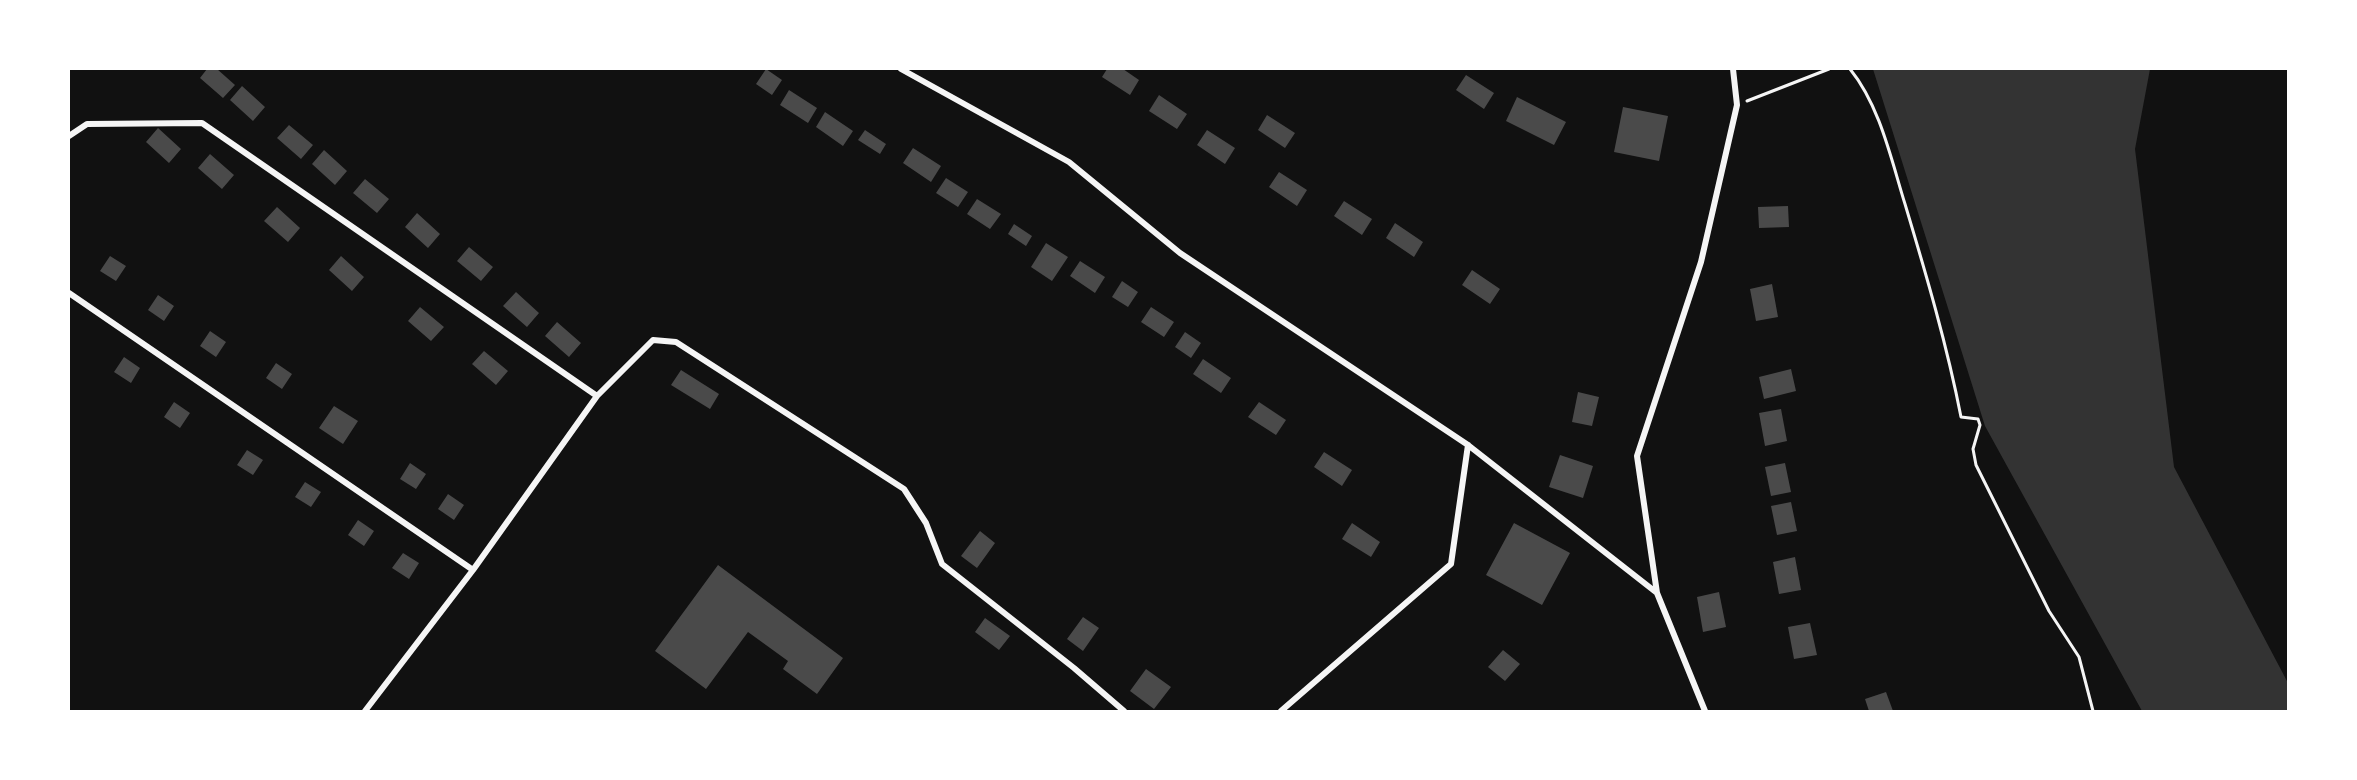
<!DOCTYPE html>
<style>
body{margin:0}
#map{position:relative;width:2357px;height:780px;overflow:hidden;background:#111;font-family:"Source Sans 3",sans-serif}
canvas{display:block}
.frame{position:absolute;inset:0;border:70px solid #fff;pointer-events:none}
</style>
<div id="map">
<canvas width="2357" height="780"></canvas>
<div class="frame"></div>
</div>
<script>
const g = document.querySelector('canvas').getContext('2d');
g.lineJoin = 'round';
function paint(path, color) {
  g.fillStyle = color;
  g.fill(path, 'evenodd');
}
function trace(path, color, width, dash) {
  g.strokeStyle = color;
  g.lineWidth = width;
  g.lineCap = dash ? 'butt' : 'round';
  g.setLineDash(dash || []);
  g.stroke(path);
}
paint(new Path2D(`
 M1873 69H2150L2135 149 2174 467 2288 683V711H2142L1985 426Z`), '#333');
paint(new Path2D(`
 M207 69H217L235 85 223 98 200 78Z
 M766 69 782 80 772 95 756 84Z
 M1107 69H1123L1139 80 1130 95 1102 77Z
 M1466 75 1494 93 1484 109 1456 90Z
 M242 86 265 107 253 121 230 100Z
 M789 90 817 108 808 123 780 105Z
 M1159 95 1187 114 1177 129 1149 111Z
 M1517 97 1566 122 1554 145 1506 121Z
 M1623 107 1668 116 1659 161 1614 152Z
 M825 112 853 131 843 146 816 127Z
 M1267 115 1295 133 1285 148 1258 130Z
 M289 125 313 145 301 159 277 138Z
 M158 128 181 149 169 163 146 142Z
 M865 130 886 144 880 154 858 140Z
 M1207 130 1235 148 1225 164 1197 145Z
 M913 148 941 166 931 182 903 163Z
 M324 150 347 171 335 185 312 164Z
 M210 154 234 175 222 189 198 168Z
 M1279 172 1307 190 1297 206 1269 187Z
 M946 178 968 192 958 207 936 193Z
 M365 179 389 199 377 213 353 193Z
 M977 199 1001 214 990 229 967 214Z
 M1344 201 1372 219 1362 235 1334 216Z
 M1788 206 1789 227 1759 228 1758 207Z
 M277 207 300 228 288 242 264 221Z
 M417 213 440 234 428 248 405 227Z
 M1395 223 1423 242 1414 257 1386 238Z
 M1014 224 1032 236 1026 246 1008 234Z
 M1046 243 1068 257 1052 281 1031 267Z
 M469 247 493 267 481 281 457 261Z
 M110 256 126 266 116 281 100 271Z
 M341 256 364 277 352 291 329 270Z
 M1080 261 1105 277 1095 293 1070 276Z
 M1472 270 1500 289 1490 304 1462 285Z
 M1122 281 1138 292 1128 307 1112 297Z
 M1772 284 1778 317 1756 321 1750 289Z
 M516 292 539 313 527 327 503 306Z
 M158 295 174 306 164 321 148 310Z
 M420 307 444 327 431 341 408 321Z
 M1151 307 1174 322 1164 337 1141 322Z
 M557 322 581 343 569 357 545 336Z
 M210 331 226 342 216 357 200 346Z
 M1185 332 1201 343 1191 358 1175 347Z
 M484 351 508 371 496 385 472 364Z
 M124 357 140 368 131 383 114 372Z
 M1203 359 1231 378 1221 393 1193 374Z
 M276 363 292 374 282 389 266 378Z
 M1791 369 1796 391 1764 399 1759 377Z
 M681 370 719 394 710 409 671 385Z
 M1578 392 1599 397 1592 426 1572 422Z
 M174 402 190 413 180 428 164 417Z
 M1259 402 1286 420 1276 435 1248 417Z
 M334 406 358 421 343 444 319 428Z
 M1781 409 1787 441 1765 446 1759 413Z
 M247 450 263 460 253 475 237 465Z
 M1324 452 1352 470 1342 486 1314 467Z
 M1560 455 1593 466 1583 498 1549 487Z
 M410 463 426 474 416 489 400 479Z
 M1785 463 1791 492 1771 496 1765 467Z
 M305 482 321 492 311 507 295 497Z
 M448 494 464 505 454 520 438 509Z
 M1791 502 1797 531 1777 535 1771 506Z
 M358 520 374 531 364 546 348 535Z
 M1352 523 1380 542 1371 557 1342 539Z
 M1514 523 1570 553 1542 605 1486 575Z
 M980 531 995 543 977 568 961 556Z
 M403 553 419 563 409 579 392 568Z
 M1795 557 1801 590 1779 594 1773 562Z
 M718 565 843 658 817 694 783 669 788 661 748 632 706 689 655 651Z
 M1719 592 1726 627 1703 632 1697 597Z
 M1083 617 1099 628 1083 651 1067 639Z
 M985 618 1010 636 999 650 975 632Z
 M1810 623 1817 655 1794 659 1788 627Z
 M1503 650 1520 664 1505 681 1488 667Z
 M1146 669 1171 687 1154 709 1130 691Z
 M1886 692 1893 711H1869L1865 699Z`), '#4a4a4a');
trace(new Path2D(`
 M1850 69C1880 106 1891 159 1905 204 1926 274 1947 345 1961 417L1978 419 1980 425 1973 449 1976 465 2049 611 2079 657 2093 711
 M1747 101 1829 69`), '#f5f5f5', 3);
trace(new Path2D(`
 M901 69 1069 162 1180 253 1468 445 1657 593
 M69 136 87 124 202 123 597 396
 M69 293 473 570
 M365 711 473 570 597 396 653 340 676 342 904 489 926 523 942 564 1074 668 1124 711
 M1281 711 1451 564 1468 445
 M1705 711 1657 593 1637 456 1701 262 1737 105 1733 69`), '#f5f5f5', 6);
</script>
